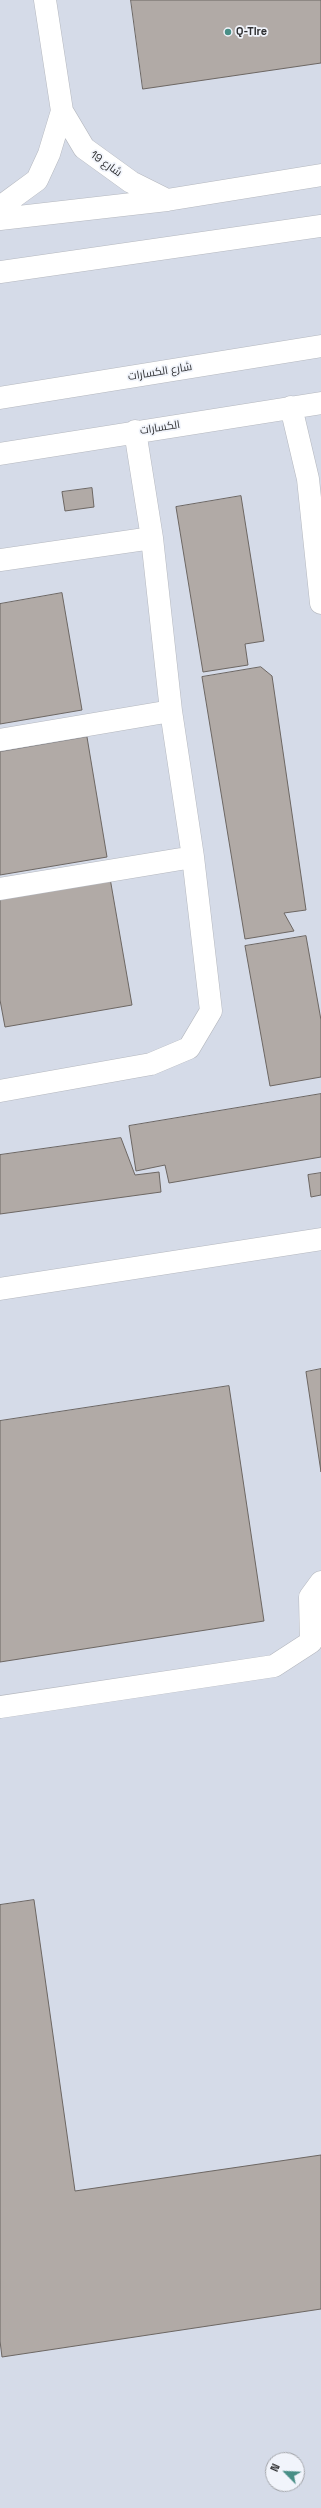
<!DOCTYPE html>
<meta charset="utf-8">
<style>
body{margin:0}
#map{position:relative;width:321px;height:2508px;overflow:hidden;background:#e3e6ed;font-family:"Space Grotesk",sans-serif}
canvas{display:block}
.north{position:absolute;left:265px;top:2452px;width:40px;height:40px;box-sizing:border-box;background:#f1f4fb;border:1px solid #a3a5aa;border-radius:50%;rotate:294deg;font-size:11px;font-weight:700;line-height:16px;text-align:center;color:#2d2e30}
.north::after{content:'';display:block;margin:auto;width:14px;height:18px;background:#488e86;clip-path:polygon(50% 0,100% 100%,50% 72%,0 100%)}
</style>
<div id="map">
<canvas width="321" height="2508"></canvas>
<div class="north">N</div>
</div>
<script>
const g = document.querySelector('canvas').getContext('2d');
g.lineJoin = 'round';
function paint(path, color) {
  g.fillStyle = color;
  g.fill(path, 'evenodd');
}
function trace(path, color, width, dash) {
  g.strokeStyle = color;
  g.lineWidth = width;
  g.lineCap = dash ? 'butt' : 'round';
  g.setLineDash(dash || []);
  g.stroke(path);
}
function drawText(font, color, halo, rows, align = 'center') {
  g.font = font + ' "Space Grotesk",Cairo,sans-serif';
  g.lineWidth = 3.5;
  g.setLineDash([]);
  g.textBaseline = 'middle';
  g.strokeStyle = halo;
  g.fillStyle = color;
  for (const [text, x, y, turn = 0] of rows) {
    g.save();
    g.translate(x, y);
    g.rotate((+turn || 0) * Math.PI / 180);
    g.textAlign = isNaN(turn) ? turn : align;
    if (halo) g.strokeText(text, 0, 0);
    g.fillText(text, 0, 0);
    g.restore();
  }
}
paint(new Path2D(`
 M0 0H321V2508H0ZM273 2460H297V2484H273Z`), '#d5dbe8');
const building = new Path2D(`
 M131 0H321V63L143 89Z
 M92 488 94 507 65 511 62 492Z
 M241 496 264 641 245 644 248 665 203 672 176 507Z
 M62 593 82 710 0 724V604Z
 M261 667 272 676 306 910 284 913 294 931 245 939 202 677Z
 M87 737 107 857 0 875V752Z
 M110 878 132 1005 5 1027 0 1000V897Z
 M306 936 321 1020V1077L270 1086 245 946Z
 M321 1094V1157L169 1183 165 1165 136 1171 129 1126Z
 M121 1138 135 1175 159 1172 161 1192 0 1214V1155Z
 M321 1173V1195L311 1197 308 1175Z
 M321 1369V1472L306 1372Z
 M229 1386 264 1621 0 1662V1421Z
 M34 1900 75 2191 321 2155V2309L2 2357 0 2341V1905Z`);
paint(building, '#b1aaa6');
trace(building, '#6d6763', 1);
const minor = new Path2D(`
 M45 0 62 111 84 148 131 182 167 200
 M0 207 37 180 49 154 62 111
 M0 219 167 200 321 175
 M0 272 321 226
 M0 398 321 346
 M291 407 308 479 321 603
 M0 454 321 403
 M0 560 152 538
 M0 740 171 711
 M0 889 193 857
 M0 1091 151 1064 189 1048 211 1011 193 857 171 711 152 538 135 431
 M0 1289 321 1239
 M0 1707 274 1666 311 1642 310 1597 321 1582`);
trace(minor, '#b5b8bf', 23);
trace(minor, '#fff', 22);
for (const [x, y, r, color] of [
 [228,32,4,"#488e86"]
]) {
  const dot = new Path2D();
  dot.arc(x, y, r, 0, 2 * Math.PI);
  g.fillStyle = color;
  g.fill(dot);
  trace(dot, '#f1f4fb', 1.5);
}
drawText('bold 11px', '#2d2e30', '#f1f4fb', [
 ["Q-Tire",236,32]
], 'left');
drawText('11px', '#2d2e30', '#f1f4fb', [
 ["شارع 19",106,164,35],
 ["شارع الكسارات",160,372,-9],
 ["الكسارات",160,428,-9]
]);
</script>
